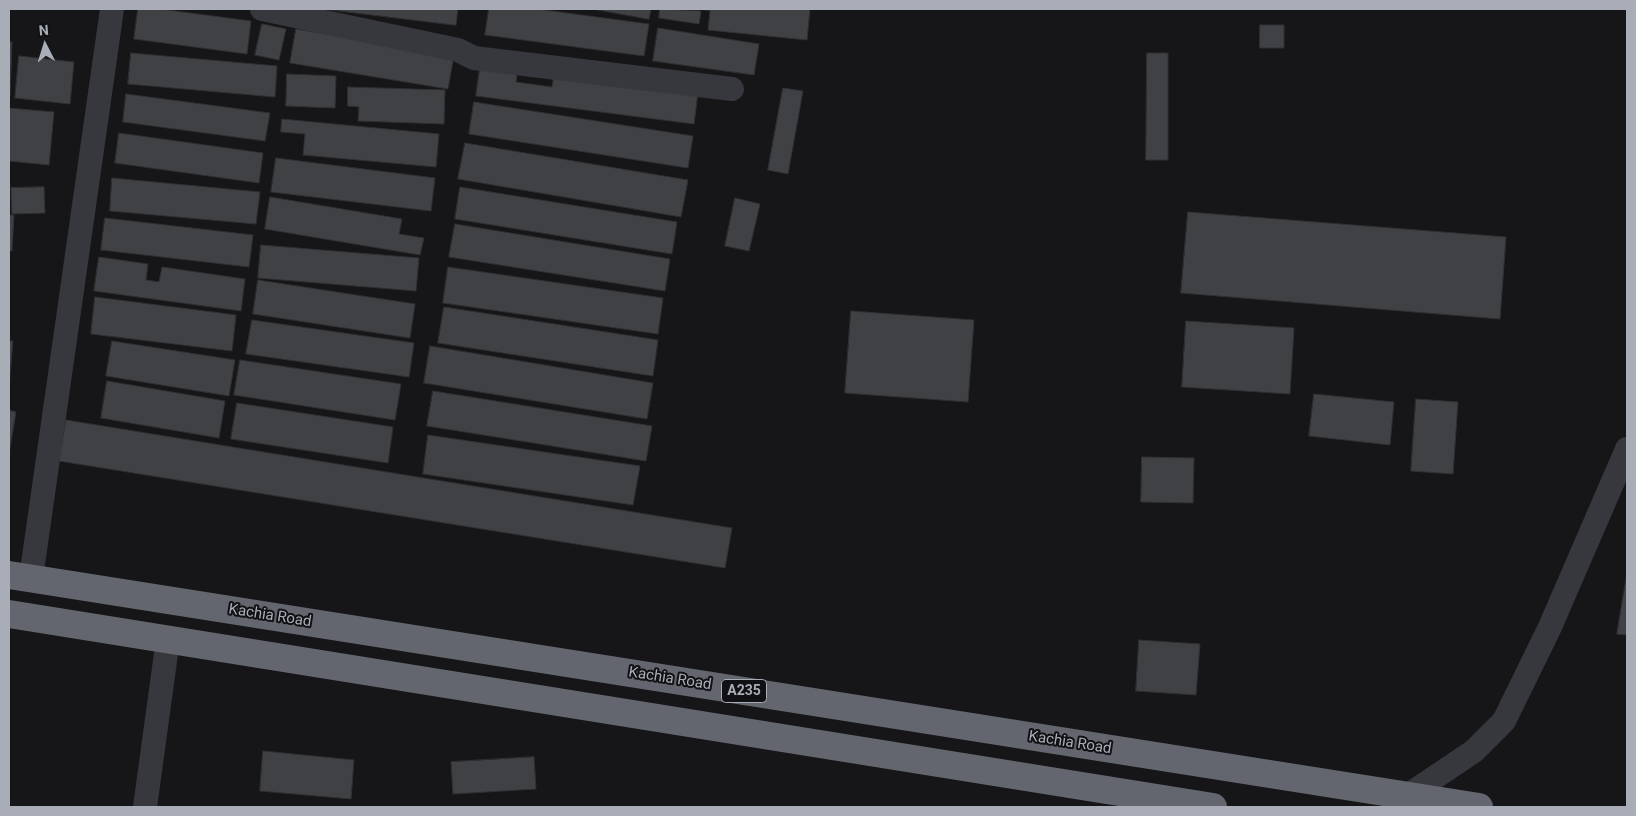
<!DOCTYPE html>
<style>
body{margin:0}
#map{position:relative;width:1636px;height:816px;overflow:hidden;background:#161618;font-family:Roboto,sans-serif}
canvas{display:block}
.frame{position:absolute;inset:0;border:10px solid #a8adb8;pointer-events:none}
.north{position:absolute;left:20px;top:20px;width:50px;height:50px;-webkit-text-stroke:4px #111113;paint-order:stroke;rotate:355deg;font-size:14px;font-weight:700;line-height:20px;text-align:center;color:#a8adb8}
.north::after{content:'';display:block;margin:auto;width:18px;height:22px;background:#a8adb8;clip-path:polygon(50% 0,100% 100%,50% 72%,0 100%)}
</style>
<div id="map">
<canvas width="1636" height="816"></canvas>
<div class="frame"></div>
<div class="north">N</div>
</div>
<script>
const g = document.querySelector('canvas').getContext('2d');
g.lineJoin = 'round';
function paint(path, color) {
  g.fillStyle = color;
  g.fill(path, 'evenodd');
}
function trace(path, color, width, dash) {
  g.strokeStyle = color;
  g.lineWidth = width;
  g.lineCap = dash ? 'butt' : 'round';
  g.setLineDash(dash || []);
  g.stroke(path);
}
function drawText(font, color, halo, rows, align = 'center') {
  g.font = font + ' Roboto,sans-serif';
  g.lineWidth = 4;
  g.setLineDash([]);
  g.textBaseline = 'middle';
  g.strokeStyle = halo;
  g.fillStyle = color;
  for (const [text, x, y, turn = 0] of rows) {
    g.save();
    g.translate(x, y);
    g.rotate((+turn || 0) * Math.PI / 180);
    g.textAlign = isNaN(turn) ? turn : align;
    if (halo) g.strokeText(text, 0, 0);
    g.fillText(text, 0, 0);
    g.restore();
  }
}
const building = new Path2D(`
 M138 9H160L251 21 247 54 134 39Z
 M323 9H458L456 25Z
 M489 9H537L649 24 644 56 485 35Z
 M593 9H651L649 19Z
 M660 9 701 11 699 24 659 18Z
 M698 9H810L807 40 708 30 710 11Z
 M262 24 286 29 279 60 255 55Z
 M1260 25H1284V48H1260Z
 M658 28 759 44 754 75 653 61Z
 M296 29 454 55 448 89 290 63Z
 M9 42H12L10 96H9Z
 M131 53 277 66 275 97 128 84Z
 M1147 53H1168V160H1146Z
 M19 56 74 62 70 104 15 98Z
 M481 60 518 64 516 82 552 87 554 74 698 92 694 124 476 96Z
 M287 74 336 76 335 108 286 106Z
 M348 87 445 90 444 124 358 121 359 107 348 106Z
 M783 88 803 91 788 174 768 170Z
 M126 94 270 113 265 141 123 122Z
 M474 102 693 136 688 168 469 134Z
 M9 108 54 112 49 165 9 161Z
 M282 119 439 134 436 167 303 155 305 134 281 132Z
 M119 133 263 153 259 183 115 163Z
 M465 143 688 180 681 217 458 179Z
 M276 158 435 178 431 211 271 192Z
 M112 178 260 192 256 224 110 211Z
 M44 187 45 213 12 214 11 188Z
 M460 187 677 222 672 254 455 219Z
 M270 197 402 219 399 234 424 238 420 255 265 229Z
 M735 198 760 204 749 251 725 246Z
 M1188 212 1506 237 1500 319 1181 293Z
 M9 215H14L12 251H9Z
 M105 218 253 235 249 267 101 250Z
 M455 224 670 259 665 291 449 257Z
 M261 245 419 258 416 291 258 278Z
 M99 257 148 264 146 280 159 282 162 267 245 279 241 311 94 291Z
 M448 267 663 298 658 334 443 303Z
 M258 280 415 304 410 338 253 314Z
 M95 297 236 315 232 351 91 334Z
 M444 307 658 340 653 376 438 343Z
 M851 311 974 320 968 402 845 393Z
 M252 320 414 343 409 377 246 354Z
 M1186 321 1294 328 1290 394 1182 387Z
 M9 341H13L9 387Z
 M112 341 235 360 229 396 106 376Z
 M430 346 653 383 647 419 424 383Z
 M240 360 401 384 395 420 234 395Z
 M107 381 225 401 219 438 101 418Z
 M433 391 652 426 646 461 427 426Z
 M1314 394 1394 402 1390 445 1309 436Z
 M1416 399 1458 402 1453 474 1411 471Z
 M237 403 393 427 388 463 231 439Z
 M9 410 16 412 9 454Z
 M66 420 732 528 725 568 59 461Z
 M428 435 640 466 633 505 423 474Z
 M1142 457 1194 458 1193 503 1141 502Z
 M1627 573V635L1617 634Z
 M1139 640 1200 644 1196 695 1136 691Z
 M263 751 354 760 351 799 260 791Z
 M534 757 536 789 453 794 451 762Z`);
paint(building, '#404145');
trace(building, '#303034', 1);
trace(new Path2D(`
 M262 9 458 50 474 58 732 89
 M31 578 112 9
 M1407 796 1474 751 1504 721 1550 627 1627 449
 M145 807 168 639`), '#37383d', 24);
trace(new Path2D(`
 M9 575 1479 807
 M9 614 1213 807`), '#63666e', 28);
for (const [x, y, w] of [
 [744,691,45]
]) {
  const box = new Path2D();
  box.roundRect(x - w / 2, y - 11.5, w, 23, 4);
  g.fillStyle = '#111113';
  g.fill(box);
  trace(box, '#a8adb8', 1);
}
drawText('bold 14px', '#a8adb8', null, [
 ["A235",744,691]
]);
drawText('15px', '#a8adb8', '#111113', [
 ["Kachia Road",270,616,9],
 ["Kachia Road",670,679,9],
 ["Kachia Road",1070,743,9]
]);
</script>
